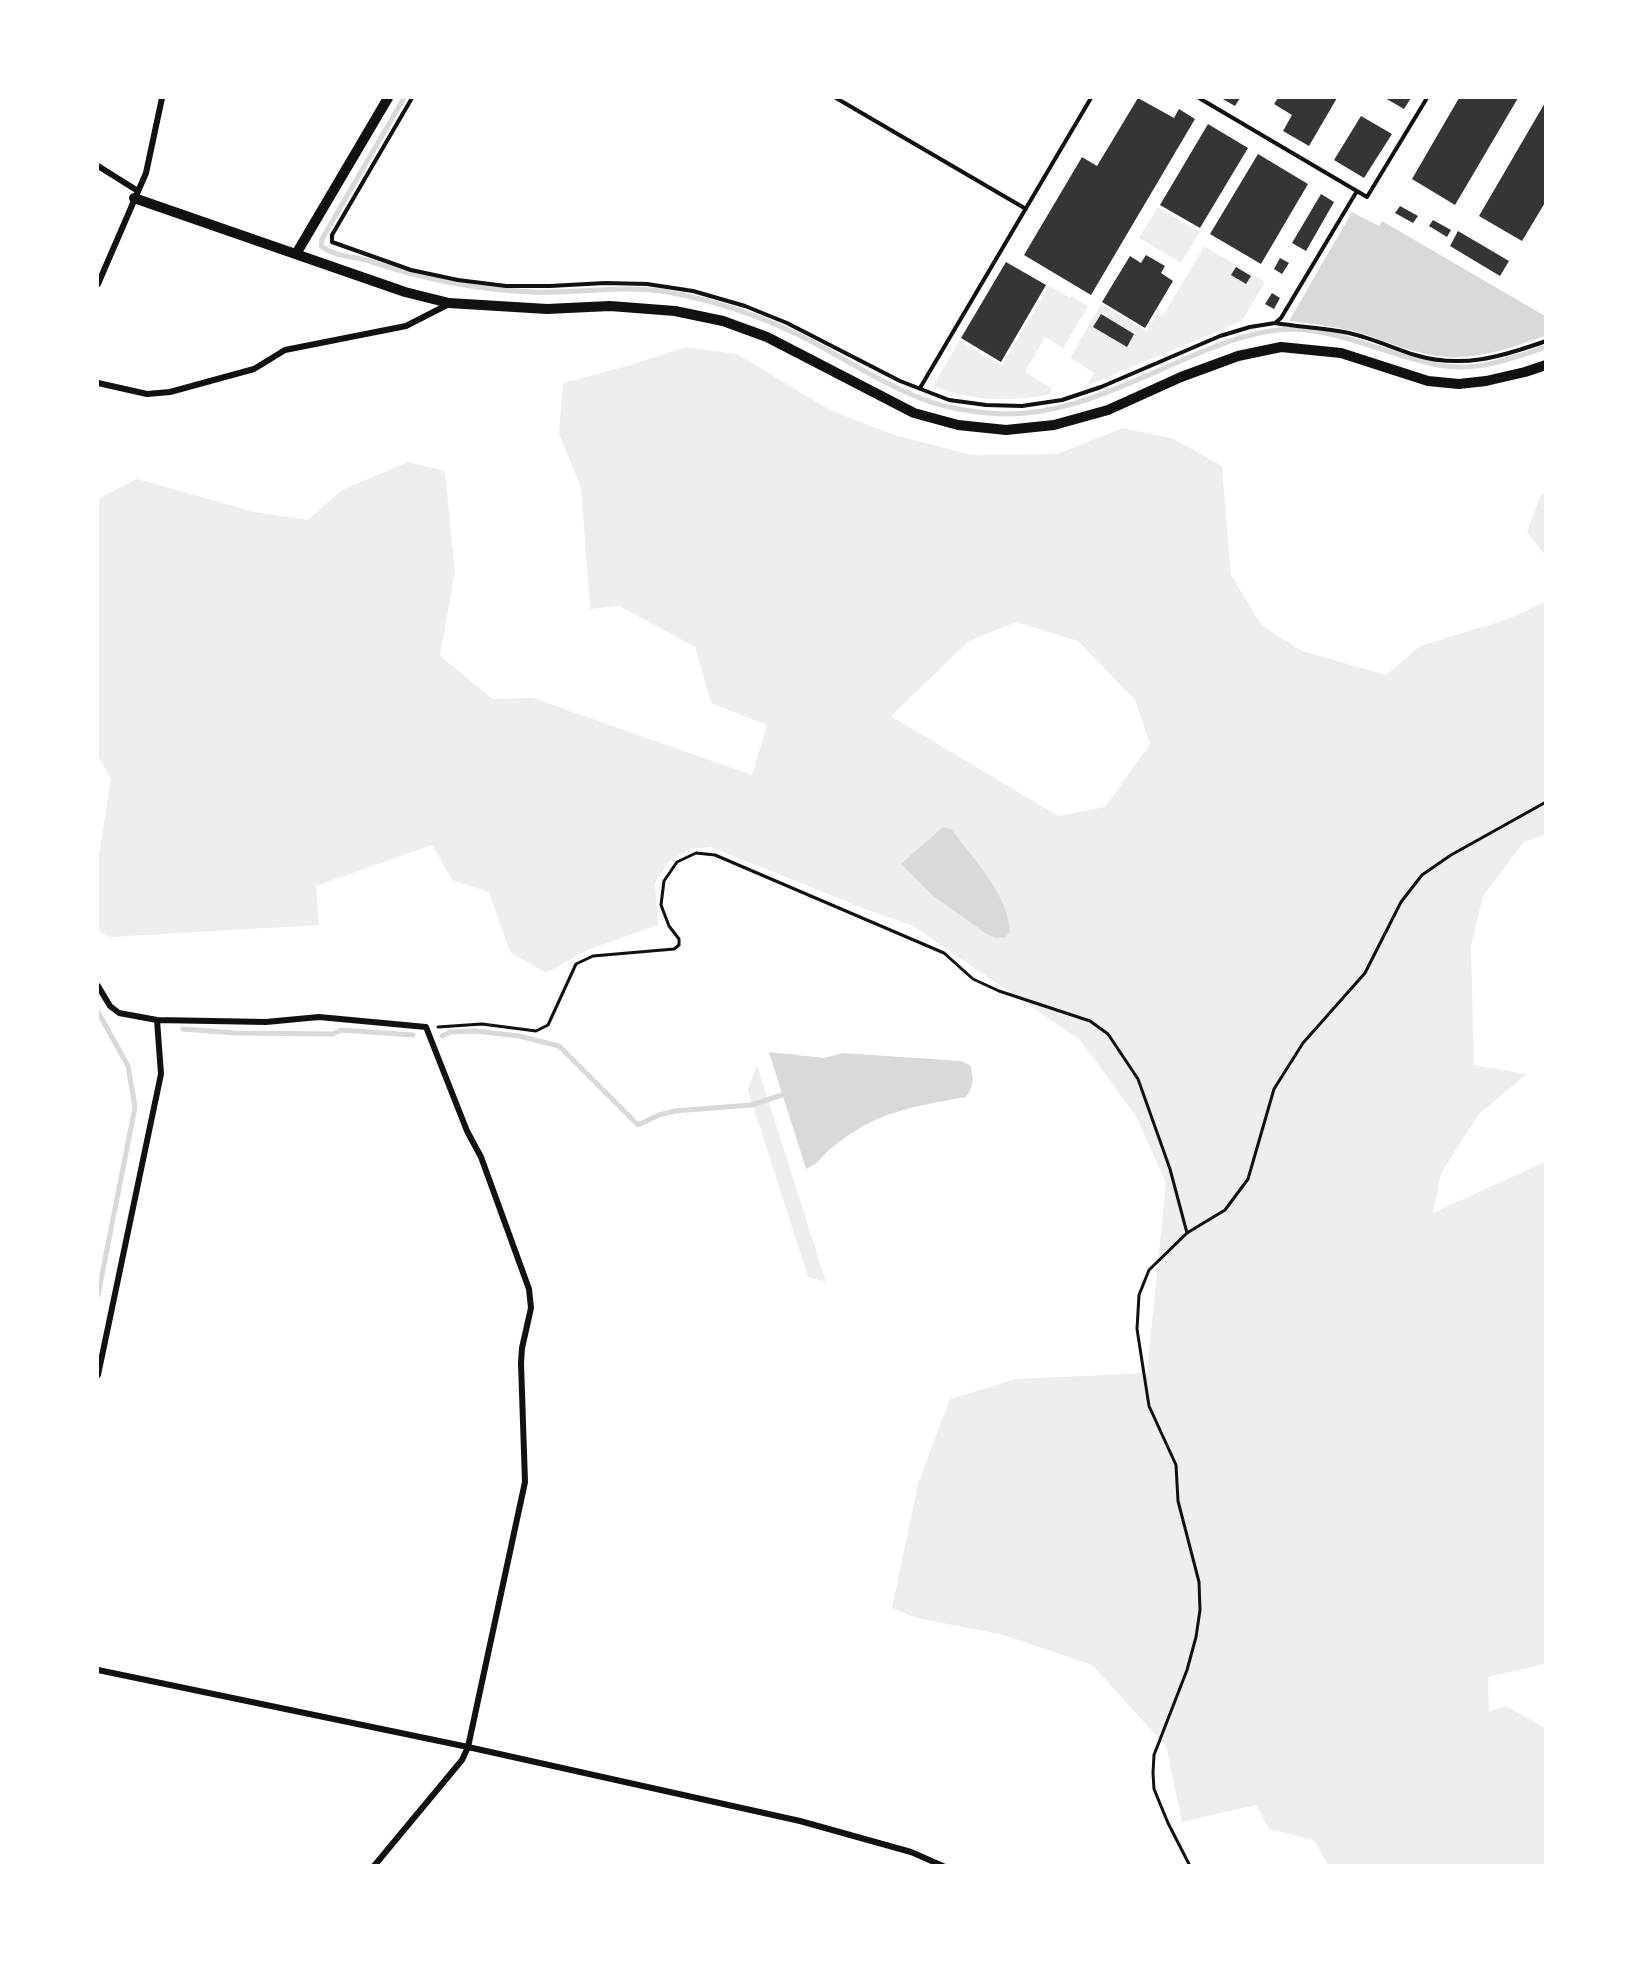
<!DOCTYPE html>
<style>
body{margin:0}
#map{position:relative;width:1643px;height:1963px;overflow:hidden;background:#fff;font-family:Overpass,sans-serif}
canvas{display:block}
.frame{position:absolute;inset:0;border:99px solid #fff;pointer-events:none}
</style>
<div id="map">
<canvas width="1643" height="1963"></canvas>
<div class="frame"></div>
</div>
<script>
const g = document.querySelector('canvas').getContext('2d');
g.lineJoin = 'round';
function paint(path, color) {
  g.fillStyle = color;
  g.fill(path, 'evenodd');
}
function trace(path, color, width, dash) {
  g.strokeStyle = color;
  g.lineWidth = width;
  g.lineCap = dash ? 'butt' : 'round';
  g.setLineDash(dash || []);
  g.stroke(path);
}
paint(new Path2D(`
 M1158 207 1200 232 1181 263 1139 238Z
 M1204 246 1265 282 1245 316 1240 322 1086 386 1094 373 1070 358 1101 304 1147 331 1157 313 1163 316Z
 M1049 286 1070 298 1072 296 1088 306 1063 348 1045 337 1025 372 1051 388V394C1011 402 970 401 933 386L959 341 1002 366Z
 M686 347 737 354 830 410 894 435 972 455 1057 454 1123 428 1174 439 1222 466 1231 575 1261 625 1302 651 1386 675 1420 646 1508 619 1545 602V835L1524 842 1483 896 1471 946 1474 1065 1527 1074 1479 1114 1441 1173 1433 1213 1545 1162V1664L1488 1677 1489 1711 1506 1706 1545 1728V1865H1328L1314 1840 1269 1829 1256 1805 1182 1822 1166 1746 1092 1665 1004 1635 917 1618 892 1608 918 1484 950 1399 1016 1379 1147 1373 1166 1183 1136 1116 1079 1039 913 926 863 908 711 847 690 849 669 861 655 883 658 925 587 950 546 973 510 952 489 892 452 880 432 845 316 886 319 925 111 937 98 931V860L111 779 98 756V499L137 479 255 512 308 520 342 490 408 462 445 471 455 572 440 656 493 699 533 698 752 775 767 725 711 703 695 647 619 606 590 609 581 487 559 434 563 383 627 366ZM1016 622 1078 641 1135 700 1150 744 1105 807 1058 816 891 716 969 641Z
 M1545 492V555L1527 532 1540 497Z
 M757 1065 826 1282 808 1277 748 1090Z`), '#eee');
paint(new Path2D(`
 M1352 212 1379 226 1382 221 1545 316V336C1514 347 1480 359 1446 357 1416 355 1386 341 1357 332 1335 326 1312 324 1289 321Z
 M943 827 951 829C972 857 1008 895 1010 931L1006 937 995 938 985 933 931 894 901 864Z
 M769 1052 824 1058 843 1053 961 1061 970 1065C974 1078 974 1086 966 1097 928 1104 885 1110 852 1133 843 1139 831 1147 823 1156 817 1163 815 1165 806 1169Z`), '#d9d9d9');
trace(new Path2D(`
 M404 98 322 239 321 246C335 257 353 256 369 261 423 279 476 290 533 292 576 294 618 285 661 291 710 299 756 314 801 336 839 355 875 380 915 396 938 406 964 411 989 413 1059 420 1124 385 1185 359 1216 346 1244 334 1277 330 1336 324 1388 358 1445 366 1479 371 1514 358 1546 347
 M98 1012 128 1066 135 1107 98 1295
 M183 1029 235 1033 333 1034 341 1030 413 1035
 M442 1036 450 1032 475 1031 519 1036 559 1046 638 1125 659 1115 675 1111 751 1105 788 1093`), '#d9d9d9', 5);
paint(new Path2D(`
 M1138 98 1174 118 1179 109 1195 119 1091 295 1024 255 1082 157 1097 166Z
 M1221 98H1240L1235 106Z
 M1278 98H1337L1309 146 1283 131 1292 115 1274 104Z
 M1385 98H1411L1404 109Z
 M1459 98H1518L1455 205 1412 179Z
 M1546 101V201L1522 241 1479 216Z
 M1361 116 1392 134 1364 178 1334 160Z
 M1208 124 1248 148 1200 228 1160 205Z
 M1258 154 1308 184 1261 264 1210 234Z
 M1321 194 1334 202 1306 251 1292 243Z
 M1400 206 1418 216 1413 223 1395 213Z
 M1433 220 1451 230 1447 237 1429 226Z
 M1458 231 1509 261 1500 276 1450 246Z
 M1146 255 1165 266 1161 273 1173 281 1145 328 1102 302 1130 256 1141 263Z
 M1280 258 1289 263 1282 274 1274 269Z
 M1006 262 1046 285 1001 362 961 338Z
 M1236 267 1251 276 1246 284 1231 275Z
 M1272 293 1280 298 1274 309 1265 304Z
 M1101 314 1134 334 1127 347 1093 327Z`), '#353535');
trace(new Path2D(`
 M438 1027 482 1024 536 1031 548 1025 576 964 593 956 674 949 679 945V939L669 926 661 905 664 881 677 862 696 853 715 855 944 953 973 979 999 991 1090 1021 1108 1034 1138 1079 1170 1169 1187 1233
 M1190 1866 1168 1823 1154 1789 1153 1773 1154 1755 1187 1670 1196 1637 1200 1610 1199 1582 1178 1501 1176 1465 1149 1406 1137 1329 1139 1295 1149 1270 1187 1233 1225 1210 1248 1179 1274 1089 1303 1043 1365 973 1401 902 1422 875 1451 855 1546 802`), '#111', 3);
trace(new Path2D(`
 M412 98 332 235V242L411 270 458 280 506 286H550L605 283 647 284 693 291 745 306 787 323 900 381 949 400 986 405 1022 406 1062 400 1101 387 1220 336 1250 327 1275 323 1281 318 1357 191
 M836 98 1026 209
 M1199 98 1367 197 1427 98
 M1275 323C1300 327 1324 328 1349 333 1371 338 1393 348 1415 355 1462 369 1501 357 1546 341
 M920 388 1091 98`), '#111', 4);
trace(new Path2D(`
 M98 166 138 191
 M98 284 146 173 162 98
 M98 383 147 394 170 392 254 369 285 350 406 326 449 304
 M98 986 110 1006 119 1013 157 1020 266 1022 319 1017 426 1027 467 1131 481 1157 529 1289 531 1308 522 1348 521 1363 525 1482 468 1747 462 1760 374 1866
 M98 1375 161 1074 157 1020
 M98 1670 468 1747 800 1821 911 1852 943 1866`), '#111', 6);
trace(new Path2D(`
 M134 198 405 292 449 303 547 309 610 306 675 311 723 321 767 337 914 413 958 425 1006 430 1054 425 1108 410 1181 377 1238 356 1281 347 1341 353 1428 381 1459 384 1486 381 1525 372 1546 365
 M296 254 388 98`), '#111', 10);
</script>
